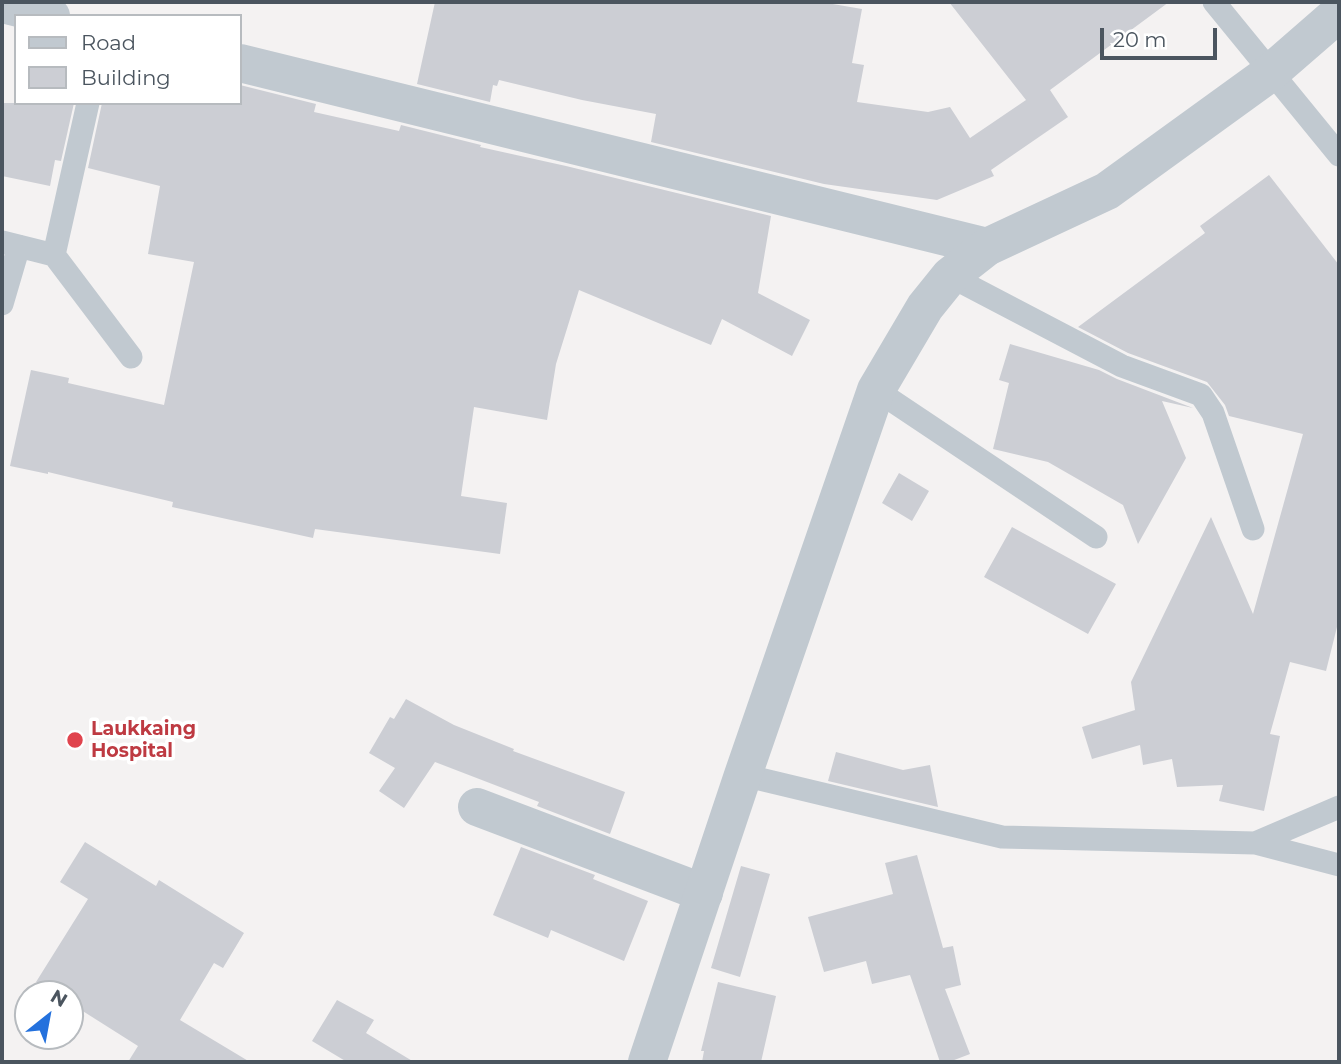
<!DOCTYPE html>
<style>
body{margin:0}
#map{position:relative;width:1341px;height:1064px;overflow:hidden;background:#f4f2f2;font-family:Montserrat,sans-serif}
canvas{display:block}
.frame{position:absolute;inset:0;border:4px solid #4b555f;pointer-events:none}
.legend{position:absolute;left:14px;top:14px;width:228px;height:91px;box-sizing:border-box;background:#fff;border:2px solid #b7bbbf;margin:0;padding:9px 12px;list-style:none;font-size:21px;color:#4b555f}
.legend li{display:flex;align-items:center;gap:14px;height:35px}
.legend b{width:35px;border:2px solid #b7bbbf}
.north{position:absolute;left:14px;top:980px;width:70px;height:70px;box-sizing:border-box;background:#fff;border:2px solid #b7bbbf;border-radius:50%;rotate:31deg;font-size:19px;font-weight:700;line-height:28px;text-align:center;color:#4b555f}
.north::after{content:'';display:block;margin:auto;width:24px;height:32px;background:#2471dd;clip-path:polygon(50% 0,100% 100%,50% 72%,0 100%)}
.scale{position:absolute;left:1100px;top:28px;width:117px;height:32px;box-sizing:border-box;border:4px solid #4b555f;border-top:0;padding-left:9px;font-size:21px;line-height:24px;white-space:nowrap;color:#4b555f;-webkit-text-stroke:5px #fff;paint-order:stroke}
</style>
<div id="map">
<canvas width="1341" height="1064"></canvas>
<div class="frame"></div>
<ul class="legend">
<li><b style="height:9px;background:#c1c9d0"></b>Road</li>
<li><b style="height:19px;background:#ccced4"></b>Building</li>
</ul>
<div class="north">N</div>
<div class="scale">20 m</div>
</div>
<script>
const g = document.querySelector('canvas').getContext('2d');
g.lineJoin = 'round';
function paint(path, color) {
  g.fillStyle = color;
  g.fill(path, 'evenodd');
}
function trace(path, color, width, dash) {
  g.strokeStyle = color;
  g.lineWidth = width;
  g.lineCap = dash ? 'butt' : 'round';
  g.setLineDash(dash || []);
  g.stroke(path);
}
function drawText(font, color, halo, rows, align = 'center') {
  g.font = font + ' Montserrat,sans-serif';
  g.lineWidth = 7;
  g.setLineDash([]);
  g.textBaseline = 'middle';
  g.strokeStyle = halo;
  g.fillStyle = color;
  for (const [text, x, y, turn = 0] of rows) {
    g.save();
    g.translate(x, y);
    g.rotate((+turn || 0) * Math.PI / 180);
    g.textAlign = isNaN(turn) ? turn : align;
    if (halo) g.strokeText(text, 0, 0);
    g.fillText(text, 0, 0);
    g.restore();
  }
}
paint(new Path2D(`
 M435 2H821L862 9 852 63 864 65 857 102 928 112 950 107 970 138 1026 100 949 2H1169L1050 90 1068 117 991 170 994 176 937 200 824 184 651 142 656 114 582 100 499 80 497 86 493 85 490 102 417 84Z
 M240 85 316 104 314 112 399 131 401 125 481 145 480 147 566 166 771 216 758 293 810 320 792 356 722 319 711 345 579 290 556 364 547 420 474 407 461 496 507 503 500 554 315 529 313 538 172 507 173 502 48 472V474L10 466 31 370 69 378 68 383 164 405 194 262 148 254 160 186 88 168 102 103H240Z
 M2 103H74L61 161 55 160 50 186 2 176Z
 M1269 175 1339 265V619L1326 671 1290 662 1270 734 1280 736 1264 811 1219 801 1223 785 1177 787 1172 759 1143 765 1140 745 1092 759 1082 727 1135 710 1131 682 1211 517 1253 614 1303 434 1229 416 1225 405 1207 382 1128 353 1078 327 1205 233 1200 226Z
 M1010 344 1099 370 1117 379 1193 408 1162 401 1186 458 1138 544 1123 505 1048 462 993 449 1009 383 999 380Z
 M899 473 929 491 912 521 882 503Z
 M1012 527 1116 584 1088 634 984 577Z
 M406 699 454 725 514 749 513 751 625 792 610 834 537 806 539 802 435 762 404 808 379 791 395 768 369 753 390 717 394 719Z
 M836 752 903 770 930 765 938 807 828 781Z
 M85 842 156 886 159 880 244 933 223 968 214 963 180 1020 250 1062H128L138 1046 70 1003V994H55L36 982 88 899 60 882Z
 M521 847 595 875 593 879 648 901 624 961 551 930 548 938 493 915Z
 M917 855 943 948 953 946 961 985 945 989 970 1054 949 1062H940L910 975 872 984 866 961 824 972 808 917 893 894 885 863Z
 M741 866 770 874 740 977 711 968Z
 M718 982 776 996 761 1062H702L704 1051H701Z
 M337 1000 374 1020 366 1033 414 1062H347L312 1041Z`), '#ccced4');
trace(new Path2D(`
 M1214 2 1339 155
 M2 242 54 255 131 357
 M54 255 88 103
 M950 276 1122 366 1201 395 1213 413 1253 529
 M2 304 19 246
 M876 390 1096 537
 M743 775 1002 837 1255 843 1339 807
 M1255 843 1339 865`), '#c1c9d0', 23);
trace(new Path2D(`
 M2 4 51 16
 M240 63 987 247
 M477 807 704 893`), '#c1c9d0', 38);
trace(new Path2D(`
 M647 1062 743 775 876 390 925 307 950 276 987 247 1107 191 1270 73 1339 13`), '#c1c9d0', 38);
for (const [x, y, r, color] of [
 [75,740,9,"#e0444e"]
]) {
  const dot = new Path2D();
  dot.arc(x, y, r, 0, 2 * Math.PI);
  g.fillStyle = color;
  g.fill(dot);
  trace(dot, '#fff', 2.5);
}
drawText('bold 19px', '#be3a42', '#fff', [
 ["Laukkaing",91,729],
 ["Hospital",91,751]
], 'left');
</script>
